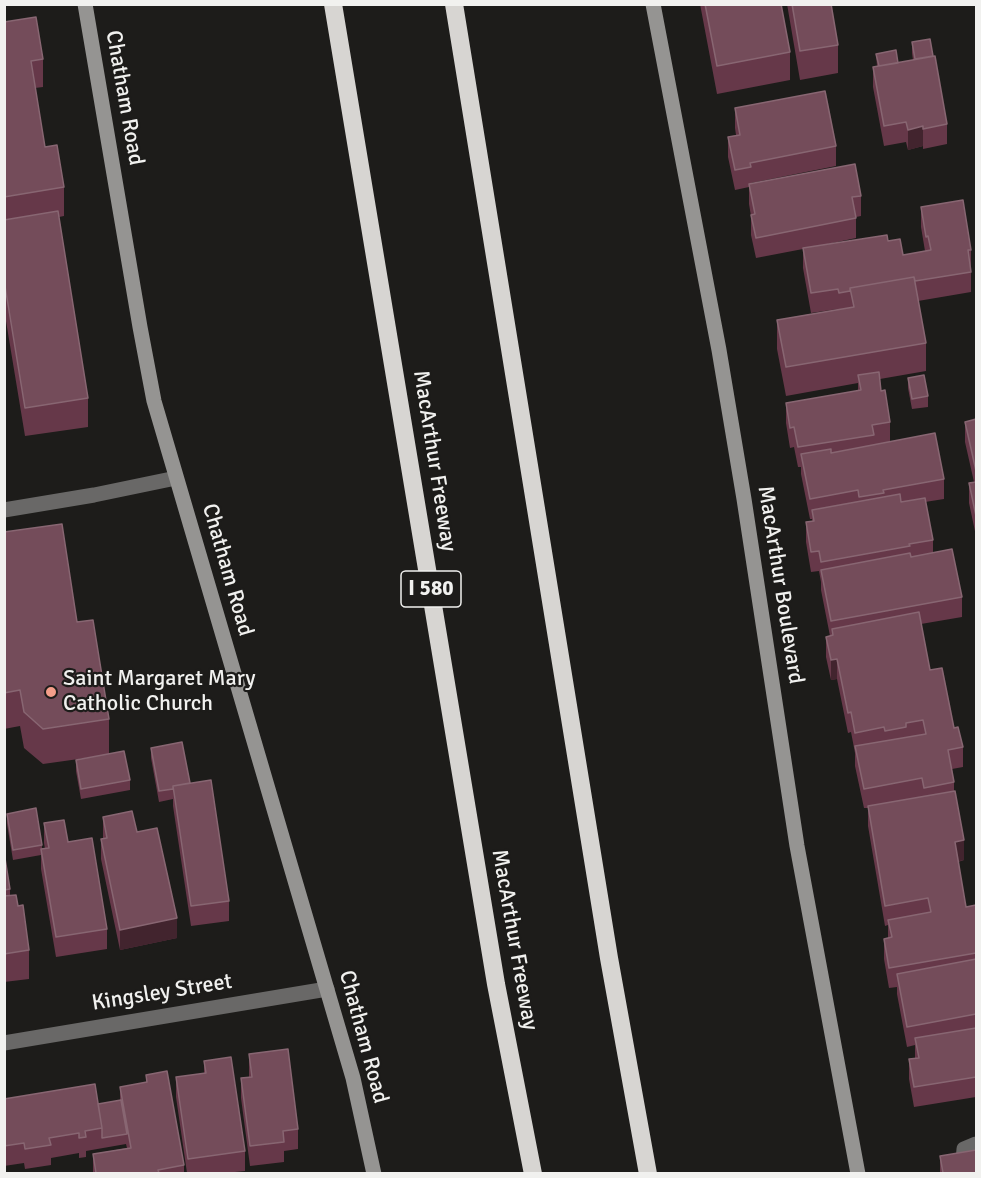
<!DOCTYPE html>
<style>
body{margin:0}
#map{position:relative;width:981px;height:1178px;overflow:hidden;background:#1d1c1a;font-family:Signika,sans-serif}
canvas{display:block}
.frame{position:absolute;inset:0;border:6px solid #f1f1ef;pointer-events:none}
</style>
<div id="map">
<canvas width="981" height="1178"></canvas>
<div class="frame"></div>
</div>
<script>
const g = document.querySelector('canvas').getContext('2d');
g.lineJoin = 'round';
function trace(path, color, width, dash) {
  g.strokeStyle = color;
  g.lineWidth = width;
  g.lineCap = dash ? 'butt' : 'round';
  g.setLineDash(dash || []);
  g.stroke(path);
}
function paint(path, color) {
  g.fillStyle = color;
  g.fill(path, 'evenodd');
}
function drawText(font, color, halo, rows, align = 'center') {
  g.font = font + ' Signika,sans-serif';
  g.lineWidth = 4.5;
  g.setLineDash([]);
  g.textBaseline = 'middle';
  g.strokeStyle = halo;
  g.fillStyle = color;
  for (const [text, x, y, turn = 0] of rows) {
    g.save();
    g.translate(x, y);
    g.rotate((+turn || 0) * Math.PI / 180);
    g.textAlign = isNaN(turn) ? turn : align;
    if (halo) g.strokeText(text, 0, 0);
    g.fillText(text, 0, 0);
    g.restore();
  }
}
trace(new Path2D(`
 M962 1174 964 1149 976 1144`), '#696867', 15);
trace(new Path2D(`
 M4 510 94 495 176 478
 M4 1043 327 989`), '#696867', 15);
trace(new Path2D(`
 M85 4 140 327 154 401 353 1078 374 1174
 M653 4 719 350 744 499 797 846 858 1174`), '#959492', 15);
trace(new Path2D(`
 M333 4 496 984 533 1174
 M454 4 609 958 648 1174`), '#d7d5d2', 18);
paint(new Path2D(`
 M700 4H781L790 52V80L717 94Z
 M787 4H831L838 45V73L800 80Z
 M4 22 43 59V87L35 88 45 147 64 187V216L59 217 88 398V427L25 436 4 309Z
 M912 42 947 124V144L923 149V146L908 150 906 142 884 146 873 87V67L877 66 876 54 898 63 913 60 912 53Z
 M735 108 836 146V166L751 183V184L861 196V216L856 217V238L814 247 888 241 903 255 925 251 921 227V207L971 250V292L918 301 926 343V371L880 379 881 391 890 422V442L944 479V499L925 502 933 540V553L962 597V617L921 624 930 670 963 747V767L952 769 954 782V791L964 860 958 862 966 907 976 905V1097L914 1107 909 1079V1059H915V1045L907 1047 897 994V987L889 988 884 959V939L888 938V925L885 926 868 826V808H864L855 766V753L851 732 848 733 837 679 831 680 826 657V637L830 636 821 590V582L819 571 811 572 806 542V522L812 521V519H810L801 474V467H798L794 447 790 448 786 423V403L858 391V383L786 396 777 349V320L838 309 811 313 803 268V249L756 258 751 235V216L749 204V187L735 190 728 157V137L736 135 735 128Z
 M908 378 928 396V407L912 409 908 388Z
 M4 405 5 411V431H4Z
 M976 419V536L969 503V483L974 482 965 442V422Z
 M4 532 77 622 109 719V754L130 780V790L81 799 76 771V760L100 756 43 764 24 748 20 726 4 729Z
 M151 748 190 783 229 901V921L191 926 173 806V799L159 802 151 758Z
 M7 814 42 845V849H45L44 843V823L68 842 107 929V949L56 957 41 869V855L13 860 7 824Z
 M103 817 137 832 177 938 120 950 101 859V839H103Z
 M4 852 10 889V895L18 906 29 950V979L4 982Z
 M249 1054 298 1129V1149L284 1151V1162L250 1166 241 1098V1078L249 1077Z
 M204 1061 245 1151V1171L225 1173H187L176 1097V1077L204 1074Z
 M146 1075 184 1165V1173H93V1154L127 1148 126 1144 86 1151V1157L79 1158V1153L51 1158V1165L25 1169 24 1163 4 1166V1099L98 1104 120 1100V1087L146 1082Z
 M940 1156 976 1173H940Z`), '#663849');
paint(new Path2D(`
 M923 126V146L908 150V130Z
 M837 659V679L831 680V660Z
 M964 840V860L955 862V842Z
 M177 918V938L120 950V930Z`), '#42242e');
const building = new Path2D(`
 M705 4H781L790 52 717 66Z
 M792 4H831L838 45 800 51Z
 M36 17 43 59 31 61 45 147 57 145 64 187 4 197V22Z
 M930 39 933 56 915 59 912 42Z
 M896 50 898 63 879 66 876 54Z
 M935 56 947 124 923 129V126L908 130 906 122 884 126 873 67Z
 M825 91 836 146 750 163 751 167 735 170 728 137 740 135 735 108Z
 M855 164 861 196 852 197 856 218 756 238 751 215 755 214 749 184Z
 M963 200 971 250H968L971 272 915 281 914 277 850 288V291L839 293 838 289 811 293 803 248 887 235 888 241 900 239 903 255 931 250 928 236 926 237 921 207Z
 M58 211 88 398 25 408 4 280V220Z
 M914 277 926 343 786 367 777 320 854 307 850 288Z
 M879 372 881 391 885 390 890 422 872 425 874 435 798 447 794 427 790 428 786 403 861 390 858 375Z
 M924 375 928 396 912 399 908 378Z
 M976 419V471L965 422Z
 M935 433 944 479 883 490 884 493 859 497 858 490 810 499 801 454 831 449V453Z
 M976 482V516L969 483Z
 M900 494 901 502 925 498 933 540 909 544 910 546 821 562 819 551 811 552 806 522 814 521 812 510Z
 M62 524 77 622 93 620 109 719 43 729 24 712 20 690 4 693V532Z
 M952 549 962 597 831 621 821 570 910 553 911 557Z
 M919 612 930 670 942 668 954 728 958 727 963 747 948 750 954 782 924 788 922 778 864 789 855 746 926 734 923 720 906 723V727L885 731 884 727 855 733 851 712 848 713 837 659 831 660 826 637 833 635 832 629Z
 M182 742 190 783 173 786V789L159 791 151 748Z
 M124 751 130 780 81 789 76 760Z
 M211 780 229 901 191 906 173 786Z
 M955 791 964 840 955 842 966 907 976 905V953L889 968 884 939 892 937 888 920 931 912 928 898 885 906 868 806Z
 M36 808 42 845 13 850 7 814Z
 M132 811 137 832 157 828 177 918 120 930 101 839 107 838 103 817Z
 M64 820 68 842 92 838 107 929 56 937 41 849 49 848 44 823Z
 M4 852 10 889 4 890Z
 M16 895 18 906 23 905 29 950 4 954V896Z
 M976 959V1014L907 1027 897 974Z
 M976 1028V1077L914 1087 909 1059 919 1058 915 1038Z
 M288 1049 298 1129 283 1131 284 1142 250 1146 241 1078 252 1077 249 1054Z
 M231 1057 245 1151 188 1159 176 1077 206 1073 204 1061Z
 M167 1071 184 1165 158 1170 159 1173H96L93 1154 131 1148 120 1087 147 1082 146 1075Z
 M95 1084 102 1128 85 1131 86 1137 79 1138V1133L49 1138 51 1145 25 1149 24 1143 4 1146V1099Z
 M121 1100 127 1134 102 1138V1128L98 1104Z
 M976 1150V1173H943L940 1156Z`);
paint(building, '#744c5a');
trace(building, '#886672', 1.5);
for (const [x, y, r, color] of [
 [51,692,6,"#f49e8a"]
]) {
  const dot = new Path2D();
  dot.arc(x, y, r, 0, 2 * Math.PI);
  g.fillStyle = color;
  g.fill(dot);
  trace(dot, '#1d1c1a', 2);
}
for (const [x, y, w] of [
 [431,589,60]
]) {
  const box = new Path2D();
  box.roundRect(x - w / 2, y - 18, w, 36, 4.5);
  g.fillStyle = '#1d1c1a';
  g.fill(box);
  trace(box, '#f1f1ef', 1.5);
}
drawText('bold 21px', '#f1f1ef', null, [
 ["I 580",431,589]
]);
drawText('22px', '#f1f1ef', '#1d1c1a', [
 ["Chatham Road",124,98,80],
 ["MacArthur Freeway",434,461,81],
 ["Chatham Road",227,570,74],
 ["MacArthur Boulevard",780,585,81],
 ["MacArthur Freeway",514,940,80],
 ["Kingsley Street",162,993,-9],
 ["Chatham Road",363,1037,75]
]);
drawText('22px', '#f1f1ef', '#1d1c1a', [
 ["Saint Margaret Mary",63,679],
 ["Catholic Church",63,704]
], 'left');
</script>
